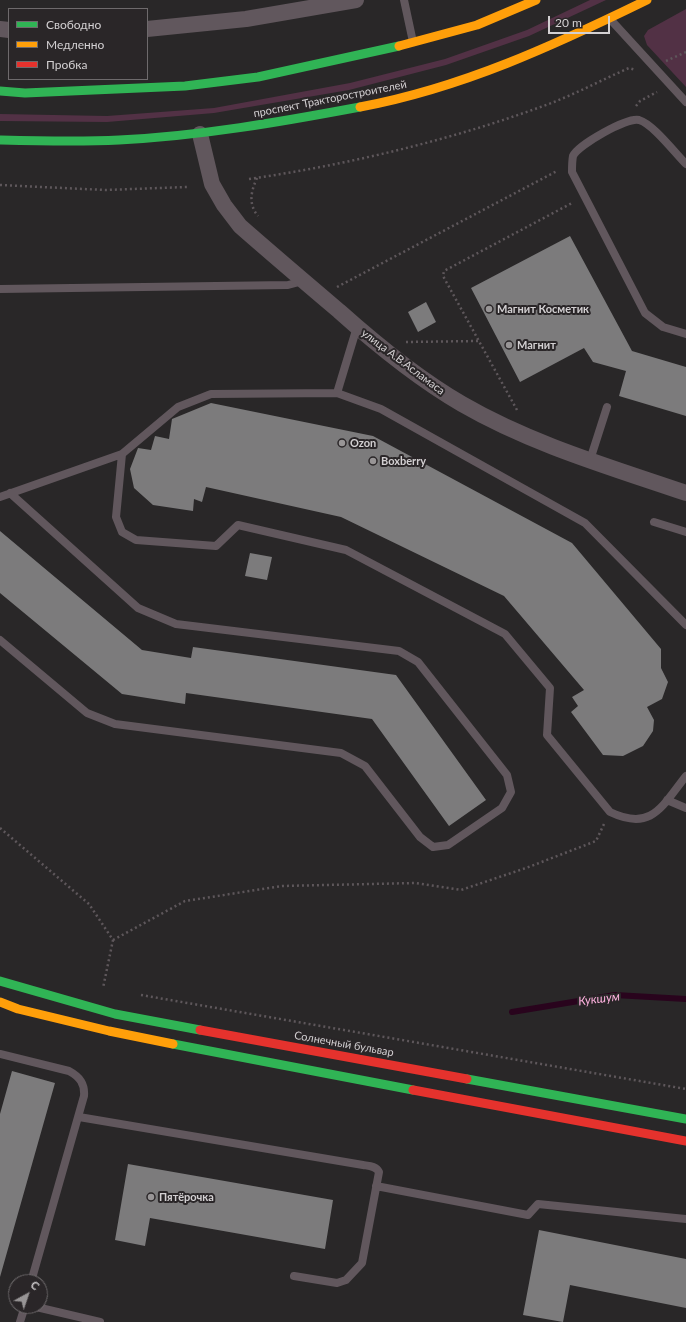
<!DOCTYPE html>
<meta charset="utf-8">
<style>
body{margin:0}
#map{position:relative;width:686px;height:1322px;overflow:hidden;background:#292728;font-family:Lato,sans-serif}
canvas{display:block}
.legend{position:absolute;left:8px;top:8px;width:140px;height:72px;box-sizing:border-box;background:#2a2628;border:1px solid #6e6a6c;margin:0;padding:5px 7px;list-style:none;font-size:12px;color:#d3d0d2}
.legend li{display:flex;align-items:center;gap:8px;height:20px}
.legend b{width:20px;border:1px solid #6e6a6c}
.north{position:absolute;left:8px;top:1274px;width:40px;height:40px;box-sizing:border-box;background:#2a2628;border:1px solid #6e6a6c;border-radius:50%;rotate:40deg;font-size:11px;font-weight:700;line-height:16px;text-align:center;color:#d3d0d2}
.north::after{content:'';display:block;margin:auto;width:14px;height:18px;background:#989596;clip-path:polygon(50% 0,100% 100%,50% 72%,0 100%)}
.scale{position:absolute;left:548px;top:16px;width:62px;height:18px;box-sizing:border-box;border:2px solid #d3d0d2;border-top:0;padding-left:5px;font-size:12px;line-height:14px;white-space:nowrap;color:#d3d0d2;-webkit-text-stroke:3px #2a2628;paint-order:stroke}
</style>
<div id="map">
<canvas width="686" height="1322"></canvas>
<ul class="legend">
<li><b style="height:5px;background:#30b455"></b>Свободно</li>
<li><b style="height:5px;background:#ff9f0a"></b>Медленно</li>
<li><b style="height:5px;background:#e5322d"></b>Пробка</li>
</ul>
<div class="north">С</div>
<div class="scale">20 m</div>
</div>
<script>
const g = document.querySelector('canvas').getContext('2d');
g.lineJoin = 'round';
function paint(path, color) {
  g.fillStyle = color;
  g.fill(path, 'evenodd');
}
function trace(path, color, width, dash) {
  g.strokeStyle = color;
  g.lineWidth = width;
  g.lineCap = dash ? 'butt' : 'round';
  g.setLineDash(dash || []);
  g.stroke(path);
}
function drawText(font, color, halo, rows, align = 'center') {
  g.font = font + ' Lato,sans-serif';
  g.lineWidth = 4;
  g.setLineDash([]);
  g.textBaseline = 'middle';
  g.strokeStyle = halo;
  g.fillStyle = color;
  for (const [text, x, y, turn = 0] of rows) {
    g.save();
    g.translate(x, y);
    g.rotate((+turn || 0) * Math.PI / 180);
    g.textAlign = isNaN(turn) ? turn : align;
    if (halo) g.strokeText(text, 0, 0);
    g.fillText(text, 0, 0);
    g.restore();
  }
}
paint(new Path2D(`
 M590 0H606L529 36 446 65 349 90 214 113 107 122 0 121V114L107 116 214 108 350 83 445 59 527 30Z
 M686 9V87L647 45 644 36 648 30Z`), '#523145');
trace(new Path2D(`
 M512 1012 615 995 686 999`), '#29041d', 6);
paint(new Path2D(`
 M570 236 632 351 686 367V416L619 396 626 371 593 362 584 348 520 382 471 288Z
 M426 302 436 322 418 332 408 312Z
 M211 403 373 436 572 543 661 649V668L668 682 662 699 647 707 654 720 653 731 643 746 623 756 603 755 571 712 578 706 572 697 584 690 504 596 341 517 206 487 202 502 194 499 193 511 153 505 134 488 130 469 138 448 151 450 155 436 169 439 172 419Z
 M0 531 142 650 191 658 193 647 396 675 486 800 449 826 372 719 186 693 185 704 122 694 0 593Z
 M250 553 272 557 267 580 245 576Z
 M12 1071 55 1083 0 1277V1114Z
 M128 1164 333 1200 325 1249 150 1218 145 1246 115 1240Z
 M539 1230 686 1259V1308L570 1285 563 1322 523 1315Z`), '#7c7b7c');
trace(new Path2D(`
 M666 61 686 52
 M636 106 640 101 657 92
 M257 178C251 191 248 204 258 216
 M249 179C352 164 456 139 554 102 579 92 604 79 629 68L636 70
 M0 185 105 190 187 187
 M337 287 557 171
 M406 342 478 341
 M517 410 443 276 444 271 572 203
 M0 828 89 904 113 940 103 988
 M113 940 185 901 282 886 415 883 461 890 526 868 596 841 604 824
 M141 995 686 1089`), '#5e575b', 2.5, [2, 3]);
trace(new Path2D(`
 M404 0 413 42
 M610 19 686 102
 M686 164C675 153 653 124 639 120 627 117 578 145 573 156 572 161 572 167 572 172L645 313 663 327 686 334
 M0 289 288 285 303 281
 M337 393 357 327
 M122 454 116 517 122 532 136 540 216 546 238 525 346 550 505 634 550 688 547 735 610 812C652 832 662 806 686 776
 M590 460 607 407
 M0 497 122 454 178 407 211 394 337 393 381 409 585 523 686 625
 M654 522 686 532
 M0 640 87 713 115 724 341 753 365 766 420 837 433 847 448 845 502 808 511 792 507 775 418 662 399 651 176 624 138 608 10 493
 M667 800 686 808
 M0 1054 69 1071C80 1077 85 1084 84 1096L31 1282
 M79 1117 363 1165C369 1166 376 1166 379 1172L362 1263 346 1280 337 1283 294 1276
 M376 1186 528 1215 538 1204 686 1219
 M32 1306 100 1322
 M20 1322 25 1306`), '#61575d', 8);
trace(new Path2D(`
 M0 29 9 30
 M147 29 246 19 356 0
 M200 134 212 184 224 205 240 226C273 255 306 283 339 311 377 345 417 378 462 404 531 444 610 467 686 493`), '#61575d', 16);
trace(new Path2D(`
 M0 91 25 93 185 86 258 77 399 46
 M0 140C40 141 79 142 119 140 200 136 280 122 360 107
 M0 981 115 1014 200 1030
 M173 1044 413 1090
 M467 1079 686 1119`), '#30b455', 9);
trace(new Path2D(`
 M399 46 477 25 536 0
 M360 107C462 88 555 45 647 0
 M0 1002 18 1009 109 1031 173 1044`), '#ff9f0a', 9);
trace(new Path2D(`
 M200 1030 467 1079
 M413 1090 686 1141`), '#e5322d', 9);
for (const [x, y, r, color] of [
 [489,309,4,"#989596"],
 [509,345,4,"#989596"],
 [342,443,4,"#989596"],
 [373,461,4,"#989596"],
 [151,1197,4,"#989596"]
]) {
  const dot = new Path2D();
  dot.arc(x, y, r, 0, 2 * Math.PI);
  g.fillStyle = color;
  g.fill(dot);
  trace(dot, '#2a2628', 1.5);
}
drawText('11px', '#d3d0d2', '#2a2628', [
 ["проспект Тракторостроителей",330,99,-11],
 ["улица А.В.Асламаса",403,362,37],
 ["Солнечный бульвар",344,1044,10]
]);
drawText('bold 11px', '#d3d0d2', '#2a2628', [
 ["Магнит Косметик",497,309],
 ["Магнит",517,345],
 ["Ozon",350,443],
 ["Boxberry",381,461],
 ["Пятёрочка",159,1197]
], 'left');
drawText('italic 12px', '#feb2df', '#2a2628', [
 ["Кукшум",599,999,-7]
]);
</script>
